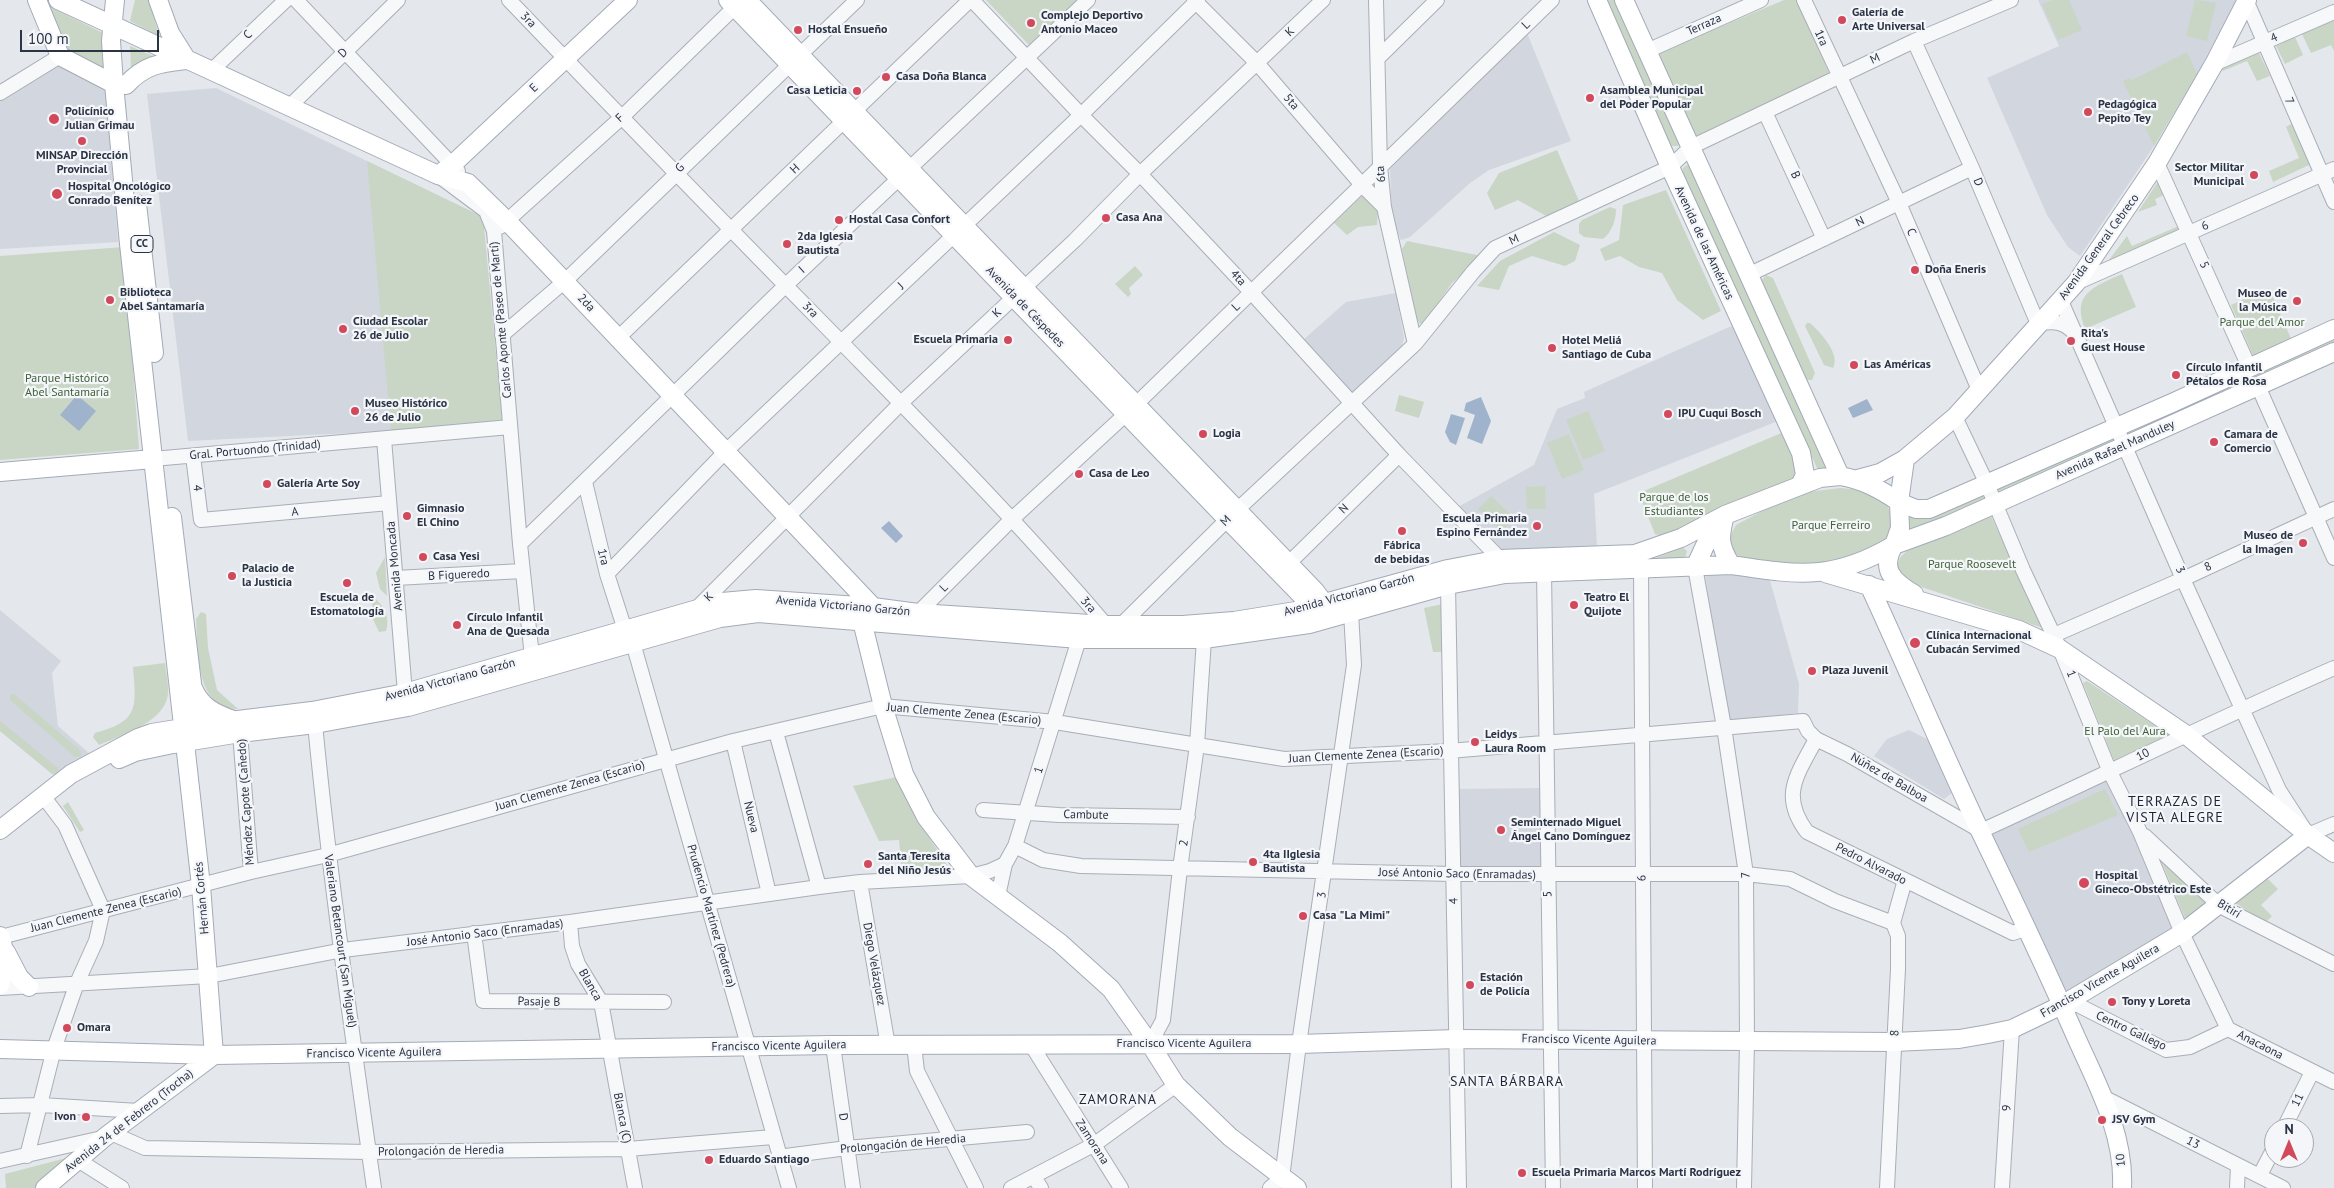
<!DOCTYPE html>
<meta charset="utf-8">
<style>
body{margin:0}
#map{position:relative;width:2334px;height:1188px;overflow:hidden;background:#e4e7ec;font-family:"PT Sans",sans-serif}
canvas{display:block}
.north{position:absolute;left:2264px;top:1118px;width:50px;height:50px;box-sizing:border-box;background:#f4f6f9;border:1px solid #a4a8b1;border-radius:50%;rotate:0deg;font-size:14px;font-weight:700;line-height:20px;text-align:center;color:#2b3445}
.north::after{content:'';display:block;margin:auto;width:18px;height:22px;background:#d1495b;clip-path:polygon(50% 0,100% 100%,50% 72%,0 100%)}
.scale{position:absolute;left:20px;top:30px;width:139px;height:22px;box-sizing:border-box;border:2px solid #2b3445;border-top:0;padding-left:6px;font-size:15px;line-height:18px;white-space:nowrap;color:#2b3445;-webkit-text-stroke:4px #f4f6f9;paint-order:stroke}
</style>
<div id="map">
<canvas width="2334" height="1188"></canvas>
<div class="north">N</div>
<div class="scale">100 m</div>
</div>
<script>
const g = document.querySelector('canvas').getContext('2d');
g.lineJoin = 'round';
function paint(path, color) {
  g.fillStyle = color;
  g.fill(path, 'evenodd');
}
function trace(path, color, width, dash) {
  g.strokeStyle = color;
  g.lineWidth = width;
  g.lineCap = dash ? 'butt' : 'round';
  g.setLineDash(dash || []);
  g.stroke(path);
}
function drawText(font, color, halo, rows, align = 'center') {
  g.font = font + ' "PT Sans",sans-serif';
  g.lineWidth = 4.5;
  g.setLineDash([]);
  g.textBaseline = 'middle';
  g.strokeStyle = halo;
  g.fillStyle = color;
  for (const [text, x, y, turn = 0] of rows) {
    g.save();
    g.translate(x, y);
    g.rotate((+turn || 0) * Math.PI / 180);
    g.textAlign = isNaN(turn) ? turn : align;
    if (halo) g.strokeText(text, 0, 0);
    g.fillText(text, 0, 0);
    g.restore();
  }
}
paint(new Path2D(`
 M2038 0H2235V2L2197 74 2154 146 2080 256 2068 247 2047 215 1987 78 2059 46Z
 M1527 33 1571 141 1489 170 1470 183 1410 237 1401 240 1392 219 1390 169Z
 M58 64 105 85 118 242 0 249V99Z
 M216 88 483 217 502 420 391 431 188 441 147 94Z
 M1396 293 1404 338 1401 350 1354 395 1303 340 1346 302Z
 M1740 325 1783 419 1594 494 1597 546 1501 552 1458 507 1534 465 1557 409 1585 398 1584 392 1729 327Z
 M1723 572 1769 577 1799 684 1798 713 1727 722 1705 573Z
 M0 610 61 661 52 673 58 726 90 754 56 777 0 731Z
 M1909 730 1931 741 1956 790 1944 799 1874 756 1887 739Z
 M2109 780 2136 835 2177 932 2067 1008 1988 833Z
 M1544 788V871L1459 872 1458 789Z`), '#d2d6de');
paint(new Path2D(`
 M135 0H149L159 36 130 21Z
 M986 0H1078L1029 45Z
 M1605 0H1619L1680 143 1678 146H1670Z
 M1784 0H1797L1829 73 1694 137 1658 53Z
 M2053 0H2069L2082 30 2058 40 2042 4Z
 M2195 0 2216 3 2207 41 2186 36Z
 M42 3 105 34 108 72 60 52Z
 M2334 20V51L2331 45 2311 53 2302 34Z
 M2295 37 2303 55 2285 64 2276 46Z
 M130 46 155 57 131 67Z
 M2258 51 2270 76 2257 81 2247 61 2223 71 2222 67Z
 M2187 52 2197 74 2154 146 2123 81 2130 78 2132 80Z
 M2293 123 2311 164 2273 182 2269 171 2299 158 2286 127Z
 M1557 150 1579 201 1546 216 1518 200 1495 210 1487 193 1499 173Z
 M367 161 483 217 502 420 391 431Z
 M1687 165 1691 166 1827 467 1825 470 1817 468 1682 174 1683 168Z
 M2159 180 2164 195 2155 199 2157 205 2138 212Z
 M1666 190 1721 311 1703 320 1677 300 1662 273 1639 267 1620 256 1605 261 1600 249 1619 240 1623 205Z
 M1362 196 1378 212 1377 225 1358 227 1347 235 1334 223Z
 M1610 207 1616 209C1616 220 1612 232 1603 239L1584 237 1579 233V224L1582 220Z
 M2179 226 2181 232 2103 268 2127 236 2132 246Z
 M1554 232 1580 245 1575 261 1565 266 1532 256 1509 266 1499 290 1477 286 1500 261Z
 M1407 241 1482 256 1452 283 1426 321 1420 324 1417 320 1402 249Z
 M124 247 139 449 0 460V256Z
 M1135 266 1143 275 1129 288 1131 294 1128 297 1115 284Z
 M2122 274 2136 307 2085 329C2071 293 2094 287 2122 274Z
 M1766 275 1773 278 1815 373 1812 380H1806L1761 281Z
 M2269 288 2292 341 2254 358 2231 305Z
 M1807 323H1810C1820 332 1841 354 1833 368L1824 365 1805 326Z
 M2334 336V346L2128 435 2127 432Z
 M1399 395 1424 402 1419 418 1395 411Z
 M1588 411 1605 451 1583 460 1566 420Z
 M1786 431 1801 465 1797 477 1664 537 1655 534 1641 499 1644 491Z
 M1569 434 1584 470 1562 479 1547 443Z
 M2114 437 2117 443 1997 494 1996 488Z
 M1545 486 1546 509H1527L1526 487Z
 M1840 488C1860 490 1884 489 1890 512 1892 518 1894 529 1891 534 1870 568 1777 571 1743 559 1734 555 1731 547 1729 538L1736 525 1781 501 1808 492Z
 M1983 494 1985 500 1983 502 1907 531 1908 517H1927Z
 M1491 496 1514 518 1502 532 1478 509Z
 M1991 516 2043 628 1904 581 1897 576C1896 563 1898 558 1908 550Z
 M1683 548 1687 551 1685 558 1650 560Z
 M385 557 387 596 380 589 376 573Z
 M372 595C382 605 391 615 386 631L379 632 373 619Z
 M1443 604 1442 652H1433L1424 608Z
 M201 612 206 614 208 648 217 690 238 709C195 710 198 649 196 619Z
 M165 663C166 675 171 691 166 702 156 725 120 736 99 745L93 737 95 733C140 721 136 707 133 667Z
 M2087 681 2169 735 2114 760 2083 683Z
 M14 694 81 751V757H75L10 700V695Z
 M0 721 58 768V774H52L0 731Z
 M897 777 921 825 949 868 902 874 899 840 879 841 853 786Z
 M2105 789 2118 815 2029 852 2018 829Z
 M68 802 84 830 80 832 63 806Z
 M2160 858 2209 903 2185 918Z
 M2268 879 2278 889 2261 905 2272 916 2265 923 2236 903Z
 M70 1157 35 1188H6L5 1174Z`), '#c9d6c5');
paint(new Path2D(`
 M77 395 96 411 79 431 60 415Z
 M1481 397 1491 421 1482 444 1467 438 1475 415 1464 411 1466 403Z
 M1867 399 1873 410 1853 418 1848 408Z
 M1451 414 1465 418 1456 445 1450 442 1445 432Z
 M889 521 903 536 896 543 881 528Z`), '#9fb4cc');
const minor = new Path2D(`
 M296 0 458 171
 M509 0C619 115 730 229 842 343 932 435 1023 527 1106 625
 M972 0 1081 115 1140 174 1251 292 1399 455 1500 559
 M1194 0 1257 63 1362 185 1384 207
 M1376 0 1380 166 1384 207 1415 344
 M1804 0 1899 203 1979 390
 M2246 0 2334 202
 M1914 41 1972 168 2038 324C2053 321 2064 321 2074 333
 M1647 51 1761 0
 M1378 58 1437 0
 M2214 64 2334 12
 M211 71 286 0
 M0 93 60 56
 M289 107 398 0
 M1765 112 1824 239
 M2157 163 2250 369
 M443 179 486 211 494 231 520 544 532 657
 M500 227 621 118 741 1
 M1748 275 1972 168
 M2076 283 2334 169
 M2061 301 2183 579 2279 790 2308 835 2334 824
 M502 335 565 281 857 0
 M619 337 970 0
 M2258 386 2334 558
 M1955 417 1987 484 2023 570 2060 649 2110 772 2140 832 2182 933 2228 1029 2334 1082
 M384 439 405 693
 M193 456 201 520 389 503
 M153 459 510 427
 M585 482 607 574 625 630
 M520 544 786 285 1088 0
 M1289 563 1399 455
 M1695 567 1724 727 1746 874 1747 1041 1744 1188
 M1641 568 1645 1188
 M1544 571 1553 1188
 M607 574 725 452 1081 115 1198 0
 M396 578 522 571
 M1448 585 1459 1188
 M697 608 901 403 1075 240 1140 174 1323 0
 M918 613 1011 520 1126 414 1552 0
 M1121 625 1237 510 1415 344 1473 272 1495 248 1670 167 1691 147 1914 41 2011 0
 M2054 635 2183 579 2334 509
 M633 643 789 1188
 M315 724C330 879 352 1034 374 1188
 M776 732 819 887
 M240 733 251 872
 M1816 739C1798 774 1779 795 1807 832L2013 933 2028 928
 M733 741 769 894
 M983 810 1059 815 1188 817
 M2145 836 2220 906 2334 964
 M1015 846 1043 860 1081 866 1454 874H1746L1790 879 1835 901 1893 923
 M860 882 888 1046
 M998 896 1005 864
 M570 922 572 946 578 964 601 1002 635 1188
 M474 933 483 1001 664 1002
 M1 937 251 872 328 855 733 741 883 706 1055 722 1284 759 1449 751 1803 721 1808 731 1816 739 1847 754 1981 831C2099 777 2215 720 2334 668
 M0 988 209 976 343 950 570 922 819 887 860 882 971 876 990 871 1005 864 1015 846 1079 639
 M2062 1005H2078L2166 1050 2190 1047 2228 1029
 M1150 1044 1163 1020 1180 869 1197 745 1204 639
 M833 1045 853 1188
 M914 1045 917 1071 976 1188
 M1032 1046 1121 1188
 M2103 1097 2283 1188
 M0 1106 41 1105 139 1111
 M2284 1128 2312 1072
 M111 1133 145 1148 369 1152 628 1149 773 1137
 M27 1156 54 1049 77 983 96 941 103 910 65 825 43 796
 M778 1157 847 1148 1027 1132
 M78 1160 122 1188
 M0 1161 102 1138
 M2260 1175 2274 1148
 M1034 1177 1041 1188
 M1011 1188 1095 1144 1176 1085
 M1270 1188 1282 1178 1299 1044 1354 665 1351 612
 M1887 1188 1898 969V936L1893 923 1905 880
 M2002 1188 2012 1029
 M2237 1188 2238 1166`);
const major = new Path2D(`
 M37 0 60 56 114 84
 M58 0 438 175 468 183 508 222 873 607
 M115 0 111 41 114 84 129 244 201 886 214 1055
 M728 0 1228 520 1304 598 1321 611
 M747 0 1315 591 1324 603 1322 613
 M1597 0 1670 167 1801 453 1805 475 1800 485
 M1624 0 1840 476
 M126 85C145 64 161 63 187 60L170 33 158 0
 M438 175 453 164 628 0
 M137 204 154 353
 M1905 459 1899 502 1916 509H1929L2172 403 2334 329
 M0 472 153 459
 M1840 476C1863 480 1880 489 1899 502L1900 528 1894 545C1833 581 1799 575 1731 565 1719 545 1719 538 1725 515L1820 478Z
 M1858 479 1880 473 1905 459 1955 417 2076 283 2157 163 2214 64 2247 0
 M172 517 197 725 192 736
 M1695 567 1717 520
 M1825 573 2019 630 2060 649 2185 734 2308 835 2334 853
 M1869 585C1907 667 1942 751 1981 833 2012 897 2043 962 2072 1028 2094 1079 2125 1131 2122 1188
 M1914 594C1892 581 1880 569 1894 545L1946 526 2334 352
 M871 615 862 621 883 706 904 774 926 817 971 876 1060 943 1111 989 1150 1044 1176 1085 1230 1137 1297 1188
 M193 688C201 707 214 713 233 720
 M119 759 135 752 173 744 240 733 315 724 408 707 720 618 758 613 1079 639H1204L1309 624 1448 585 1505 574 1731 565
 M0 830 71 774 138 738 152 733 213 723 312 711 405 693 722 602 756 599 873 607 918 613 1106 625H1183L1234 621 1296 611 1448 569 1500 559 1635 554 1681 538 1725 515
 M0 936C6 952 5 968 0 985
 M6 952 19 977 29 987
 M0 1049 214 1055 833 1045 1299 1044 1457 1039 1894 1042 1959 1039 1988 1034 2012 1029 2062 1005 2182 933 2308 835
 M45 1188 105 1137 214 1055`);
trace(minor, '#a9aeb7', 16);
trace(major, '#a3abb8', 20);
trace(minor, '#f7f8fa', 14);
trace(major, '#fff', 18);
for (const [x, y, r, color] of [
 [1842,20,5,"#d1495b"],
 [1031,23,5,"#d1495b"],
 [798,30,5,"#d1495b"],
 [886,77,5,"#d1495b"],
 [857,91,5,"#d1495b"],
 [1590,98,5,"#d1495b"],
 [2088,112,5,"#d1495b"],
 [54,119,6,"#d1495b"],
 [82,141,5,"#d1495b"],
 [2254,175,5,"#d1495b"],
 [57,194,6,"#d1495b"],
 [1106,218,5,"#d1495b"],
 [839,220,5,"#d1495b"],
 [787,244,5,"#d1495b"],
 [1915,270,5,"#d1495b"],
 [110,300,5,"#d1495b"],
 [2297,301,5,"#d1495b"],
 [343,329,5,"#d1495b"],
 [1008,340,5,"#d1495b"],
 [2071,341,5,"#d1495b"],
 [1552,348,5,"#d1495b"],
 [1854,365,5,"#d1495b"],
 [2176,375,5,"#d1495b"],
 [355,411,5,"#d1495b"],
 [1668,414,5,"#d1495b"],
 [1203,434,5,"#d1495b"],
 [2214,442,5,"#d1495b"],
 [1079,474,5,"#d1495b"],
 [267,484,5,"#d1495b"],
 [407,516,5,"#d1495b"],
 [1537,526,5,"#d1495b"],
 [1402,531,5,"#d1495b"],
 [2303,543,5,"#d1495b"],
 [423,557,5,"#d1495b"],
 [232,576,5,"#d1495b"],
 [347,583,5,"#d1495b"],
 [1574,605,5,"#d1495b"],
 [457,625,5,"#d1495b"],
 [1915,643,6,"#d1495b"],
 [1812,671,5,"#d1495b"],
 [1475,742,5,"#d1495b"],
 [1501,830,5,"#d1495b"],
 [1253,862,5,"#d1495b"],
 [868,864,5,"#d1495b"],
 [2084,883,6,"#d1495b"],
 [1303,916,5,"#d1495b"],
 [1470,985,5,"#d1495b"],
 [2112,1002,5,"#d1495b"],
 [67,1028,5,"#d1495b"],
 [86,1117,5,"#d1495b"],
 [2102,1120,5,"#d1495b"],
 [709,1160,5,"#d1495b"],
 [1522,1173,5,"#d1495b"]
]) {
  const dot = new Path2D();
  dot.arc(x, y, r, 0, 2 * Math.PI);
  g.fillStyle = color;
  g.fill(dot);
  trace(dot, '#f4f6f9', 2);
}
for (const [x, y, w] of [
 [142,244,22]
]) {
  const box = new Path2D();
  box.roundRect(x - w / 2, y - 8.5, w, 17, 4);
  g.fillStyle = '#f4f6f9';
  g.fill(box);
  trace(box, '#2b3445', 1);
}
drawText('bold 11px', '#2b3445', null, [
 ["CC",142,244]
]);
drawText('bold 12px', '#2b3445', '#f4f6f9', [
 ["Galería de",1852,13],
 ["Arte Universal",1852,27],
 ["Complejo Deportivo",1041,16],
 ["Antonio Maceo",1041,30],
 ["Hostal Ensueño",808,30],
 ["Casa Doña Blanca",896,77],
 ["Casa Leticia",847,91,"right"],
 ["Asamblea Municipal",1600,91],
 ["del Poder Popular",1600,105],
 ["Pedagógica",2098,105],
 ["Pepito Tey",2098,119],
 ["Policínico",65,112],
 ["Julian Grimau",65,126],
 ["MINSAP Dirección",82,156,"center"],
 ["Provincial",82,170,"center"],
 ["Sector Militar",2244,168,"right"],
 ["Municipal",2244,182,"right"],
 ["Hospital Oncológico",68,187],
 ["Conrado Benítez",68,201],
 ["Casa Ana",1116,218],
 ["Hostal Casa Confort",849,220],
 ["2da Iglesia",797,237],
 ["Bautista",797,251],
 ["Doña Eneris",1925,270],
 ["Biblioteca",120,293],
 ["Abel Santamaría",120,307],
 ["Museo de",2287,294,"right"],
 ["la Música",2287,308,"right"],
 ["Ciudad Escolar",353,322],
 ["26 de Julio",353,336],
 ["Rita's",2081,334],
 ["Guest House",2081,348],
 ["Escuela Primaria",998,340,"right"],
 ["Hotel Meliá",1562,341],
 ["Santiago de Cuba",1562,355],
 ["Las Américas",1864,365],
 ["Círculo Infantil",2186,368],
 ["Pétalos de Rosa",2186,382],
 ["Museo Histórico",365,404],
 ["26 de Julio",365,418],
 ["IPU Cuqui Bosch",1678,414],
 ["Logia",1213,434],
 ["Camara de",2224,435],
 ["Comercio",2224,449],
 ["Casa de Leo",1089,474],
 ["Galería Arte Soy",277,484],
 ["Gimnasio",417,509],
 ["El Chino",417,523],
 ["Escuela Primaria",1527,519,"right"],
 ["Espino Fernández",1527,533,"right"],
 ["Museo de",2293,536,"right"],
 ["la Imagen",2293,550,"right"],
 ["Fábrica",1402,546,"center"],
 ["de bebidas",1402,560,"center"],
 ["Casa Yesi",433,557],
 ["Palacio de",242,569],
 ["la Justicia",242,583],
 ["Escuela de",347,598,"center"],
 ["Estomatología",347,612,"center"],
 ["Teatro El",1584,598],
 ["Quijote",1584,612],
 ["Círculo Infantil",467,618],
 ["Ana de Quesada",467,632],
 ["Clínica Internacional",1926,636],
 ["Cubacán Servimed",1926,650],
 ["Plaza Juvenil",1822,671],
 ["Leidys",1485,735],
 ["Laura Room",1485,749],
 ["Seminternado Miguel",1511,823],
 ["Ángel Cano Domínguez",1511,837],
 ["4ta IIglesia",1263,855],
 ["Bautista",1263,869],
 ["Santa Teresita",878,857],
 ["del Niño Jesús",878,871],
 ["Hospital",2095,876],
 ["Gineco-Obstétrico Este",2095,890],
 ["Casa \"La Mimi\"",1313,916],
 ["Estación",1480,978],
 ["de Policía",1480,992],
 ["Tony y Loreta",2122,1002],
 ["Omara",77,1028],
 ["Ivon",76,1117,"right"],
 ["JSV Gym",2112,1120],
 ["Eduardo Santiago",719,1160],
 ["Escuela Primaria Marcos Martí Rodríguez",1532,1173]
], 'left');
drawText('12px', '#2b3445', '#f4f6f9', [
 ["3ra",528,20,46],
 ["L",1526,25,-44],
 ["Terraza",1704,25,-24],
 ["K",1290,32,-44],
 ["C",248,35,-43],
 ["1ra",1821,38,65],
 ["4",2274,38,-24],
 ["D",343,53,-45],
 ["M",1875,59,-25],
 ["E",534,88,-43],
 ["7",2289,101,66],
 ["5ta",1291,102,49],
 ["F",620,118,-43],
 ["G",680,168,-44],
 ["H",795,169,-43],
 ["6ta",1381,174,-95],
 ["B",1795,175,65],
 ["D",1978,182,67],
 ["N",1860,222,-26],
 ["6",2205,226,-24],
 ["C",1911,232,67],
 ["M",1514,240,-25],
 ["Avenida de las Américas",1704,243,65],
 ["Avenida General Cebreco",2099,247,-54],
 ["5",2204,265,66],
 ["I",802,270,-43],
 ["4ta",1238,278,47],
 ["J",901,286,-44],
 ["2da",586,303,46],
 ["Avenida de Céspedes",1025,307,46],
 ["L",1236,307,-44],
 ["3ra",810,310,46],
 ["K",997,313,-43],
 ["Carlos Aponte (Paseo de Martí)",501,320,-95],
 ["Gral. Portuondo (Trinidad)",255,450,-5],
 ["Avenida Rafael Manduley",2115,450,-24],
 ["4",197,488,83],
 ["N",1344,509,-44],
 ["A",295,512,-5],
 ["M",1226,521,-45],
 ["1ra",603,557,77],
 ["Avenida Moncada",395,566,-95],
 ["8",2208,567,-25],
 ["3",2180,570,67],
 ["B Figueredo",459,575,-3],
 ["L",944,588,-45],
 ["Avenida Victoriano Garzón",1349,595,-15],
 ["K",709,597,-45],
 ["3ra",1088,605,49],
 ["Avenida Victoriano Garzón",843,606,5],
 ["1",2071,674,68],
 ["Avenida Victoriano Garzón",450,680,-15],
 ["Juan Clemente Zenea (Escario)",964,714,5],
 ["Juan Clemente Zenea (Escario)",1366,755,-3],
 ["10",2143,755,-27],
 ["1",1039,770,-72],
 ["Núñez de Balboa",1889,778,30],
 ["Juan Clemente Zenea (Escario)",570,786,-16],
 ["Méndez Capote (Cañedo)",246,802,-94],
 ["Cambute",1086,815,1],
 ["Nueva",751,817,77],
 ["2",1184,843,-81],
 ["Pedro Alvarado",1871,864,27],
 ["José Antonio Saco (Enramadas)",1457,874,1],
 ["7",1746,875,-94],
 ["6",1642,878,-91],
 ["5",1548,894,-92],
 ["3",1322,895,-81],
 ["Hernán Cortés",202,898,-95],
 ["4",1454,901,-91],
 ["Bitirí",2229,909,31],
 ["Juan Clemente Zenea (Escario)",106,910,-14],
 ["Prudencio Martínez (Pedrera)",711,916,74],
 ["José Antonio Saco (Enramadas)",485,933,-7],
 ["Valeriano Betancourt (San Miguel)",340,941,82],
 ["Diego Velázquez",874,964,80],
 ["Francisco Vicente Aguilera",2100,981,-30],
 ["Blanca",590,985,60],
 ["Pasaje B",539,1002,1],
 ["Centro Gallego",2131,1031,25],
 ["8",1895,1033,-87],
 ["Francisco Vicente Aguilera",1589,1040,1],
 ["Francisco Vicente Aguilera",1184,1044],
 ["Anacaona",2260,1045,27],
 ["Francisco Vicente Aguilera",779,1046,-1],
 ["Francisco Vicente Aguilera",374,1053,-1],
 ["11",2298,1100,-63],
 ["9",2007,1108,-86],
 ["D",843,1117,82],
 ["Blanca (C)",622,1118,79],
 ["Avenida 24 de Febrero (Trocha)",129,1121,-38],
 ["Zamorana",1092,1142,57],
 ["13",2193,1143,27],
 ["Prolongación de Heredia",903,1144,-5],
 ["Prolongación de Heredia",441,1151,-1],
 ["10",2121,1160,-96]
]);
drawText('12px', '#3f6138', '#f4f6f9', [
 ["Parque del Amor",2262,323],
 ["Parque Histórico",67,379],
 ["Abel Santamaría",67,393],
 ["Parque de los",1674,498],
 ["Estudiantes",1674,512],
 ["Parque Ferreiro",1831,526],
 ["Parque Roosevelt",1972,565],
 ["El Palo del Aura",2125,732]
]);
g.letterSpacing = '1px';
drawText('14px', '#1d2536', '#f4f6f9', [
 ["TERRAZAS DE",2175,802],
 ["VISTA ALEGRE",2175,818],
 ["SANTA BÁRBARA",1507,1082],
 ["ZAMORANA",1118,1100]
]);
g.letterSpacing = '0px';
</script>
